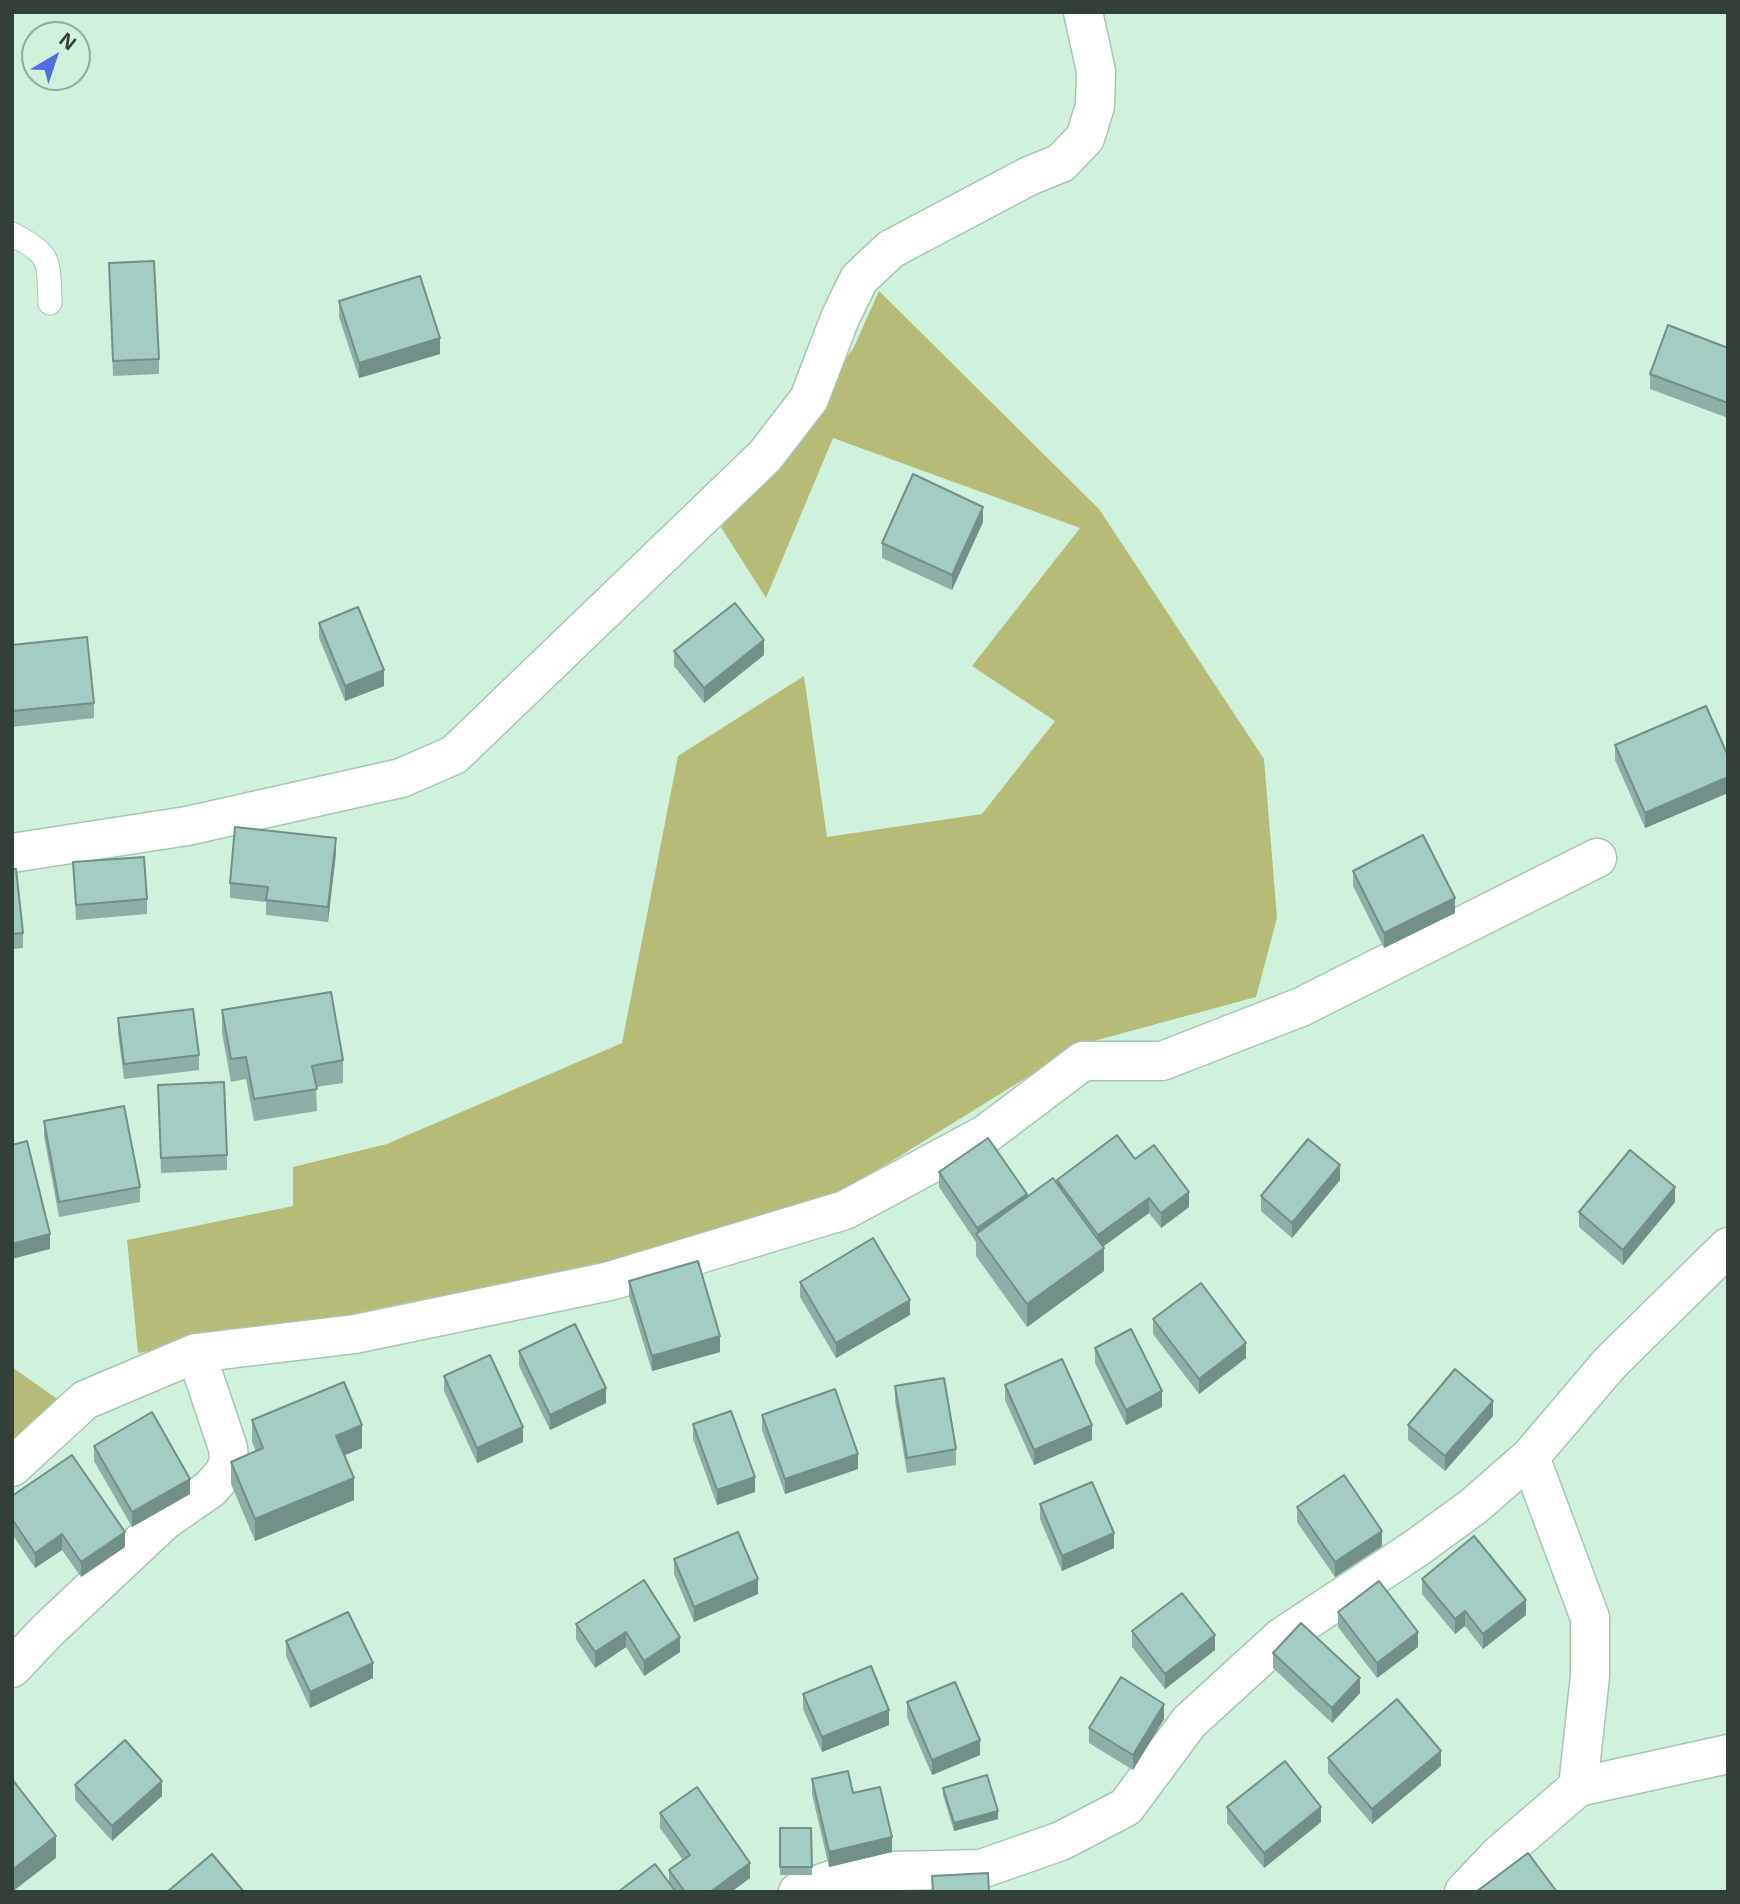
<!DOCTYPE html>
<style>
body{margin:0}
#map{position:relative;width:1740px;height:1904px;overflow:hidden;background:#d0f1dc;font-family:"Open Sans",sans-serif}
canvas{display:block}
.frame{position:absolute;inset:0;border:14px solid #334038;pointer-events:none}
.north{position:absolute;left:21px;top:21px;width:70px;height:70px;box-sizing:border-box;background:#d0f1dc;border:2px solid #91aa9a;border-radius:50%;rotate:39deg;font-size:19px;font-weight:700;line-height:28px;text-align:center;color:#334038}
.north::after{content:'';display:block;margin:auto;width:24px;height:32px;background:#516ee2;clip-path:polygon(50% 0,100% 100%,50% 72%,0 100%)}
</style>
<div id="map">
<canvas width="1740" height="1904"></canvas>
<div class="frame"></div>
<div class="north">N</div>
</div>
<script>
const g = document.querySelector('canvas').getContext('2d');
g.lineJoin = 'round';
function paint(path, color) {
  g.fillStyle = color;
  g.fill(path, 'evenodd');
}
function trace(path, color, width, dash) {
  g.strokeStyle = color;
  g.lineWidth = width;
  g.lineCap = dash ? 'butt' : 'round';
  g.setLineDash(dash || []);
  g.stroke(path);
}
paint(new Path2D(`
 M879 291 1099 509 1264 759 1277 918 1256 997 1079 1045 832 1198 497 1293 138 1353 127 1240 293 1206V1167L387 1144 622 1043 678 756 804 676 827 837 982 814 1055 721 972 666 1080 528 833 438 766 598 719 524 853 349Z
 M12 1367 60 1401 12 1450Z`), '#b6bc78');
const lane = new Path2D(`
 M12 234C53 256 48 260 50 303`);
const street = new Path2D(`
 M12 853 187 826 401 778 454 755 765 456 809 399 840 318 859 279 891 249 1029 176 1061 163 1085 138 1095 106 1096 71 1083 12
 M12 1467 85 1400 196 1353 355 1334 610 1281 845 1210 986 1134 1083 1061H1162L1301 1007 1597 858
 M12 1668 48 1630 164 1521 210 1489 225 1472 229 1460 228 1448 196 1353
 M1578 1787 1728 1754
 M798 1892 853 1872 981 1869 1061 1841 1126 1807 1189 1722 1282 1637 1415 1549 1474 1506 1530 1457 1610 1363 1728 1247
 M1464 1892 1498 1856 1578 1787 1590 1676V1618L1530 1457`);
trace(lane, '#a6c6b2', 25);
trace(street, '#a6c6b2', 41);
trace(lane, '#fff', 23);
trace(street, '#fff', 38);
paint(new Path2D(`
 M109 263 159 359V374L113 376Z
 M339 301 440 354 359 378 339 317Z
 M1728 348V418L1650 389V374Z
 M983 522 952 590 882 558V543Z
 M319 623 384 686 345 701 319 638Z
 M12 645 94 703V718L12 727Z
 M674 651 764 655 704 703 674 666Z
 M1615 745 1728 756V793L1645 828 1615 760Z
 M336 853 328 922 266 915V902L230 898V883Z
 M73 862 147 899V914L76 920Z
 M12 869 23 933V948L12 949Z
 M1353 871 1455 913 1384 948 1353 886Z
 M222 1010 343 1060V1083L316 1087 317 1111 254 1121 246 1079 231 1082 222 1033Z
 M118 1018 199 1055V1070L124 1079 118 1033Z
 M158 1085 227 1155V1170L161 1173Z
 M44 1121 140 1187V1202L59 1217 44 1136Z
 M1135 1159 1189 1207 1161 1228 1149 1213 1103 1247 1104 1271 1027 1327 976 1256V1242L939 1187V1172L1027 1197 1057 1184V1180Z
 M1340 1180 1292 1238 1261 1211V1196Z
 M1675 1202 1623 1265 1579 1227V1212Z
 M629 1281 720 1352 652 1371 629 1296Z
 M800 1282 910 1315 836 1358 800 1297Z
 M1153 1319 1246 1358 1199 1394 1153 1334Z
 M1095 1348 1162 1407 1126 1425 1095 1363Z
 M519 1351 606 1403 550 1430 519 1366Z
 M444 1376 523 1442 477 1463 444 1391Z
 M1005 1385 1092 1440 1034 1465 1005 1400Z
 M895 1386 956 1449V1465L907 1473 895 1401Z
 M762 1415 858 1469 785 1494 762 1430Z
 M1493 1416 1445 1471 1408 1440V1425Z
 M252 1420 362 1448 344 1455 354 1500 255 1541 231 1484V1462L256 1452 252 1442Z
 M693 1424 755 1492 717 1505 693 1439Z
 M94 1446 190 1494 132 1527 94 1461Z
 M12 1496 125 1547 81 1577 62 1550 35 1568 12 1534Z
 M1040 1504 1114 1548 1062 1571 1040 1519Z
 M1297 1507 1382 1546 1335 1577 1297 1522Z
 M674 1559 758 1594 694 1622 674 1574Z
 M1422 1579 1526 1615 1483 1649 1465 1626 1455 1634 1422 1594Z
 M644 1580 680 1652 644 1676 626 1647 595 1668 576 1639V1624Z
 M1338 1612 1418 1647 1377 1678 1338 1627Z
 M1132 1631 1215 1650 1165 1689 1132 1647Z
 M286 1641 373 1678 310 1708 286 1656Z
 M1273 1653 1360 1693 1332 1723 1273 1668Z
 M803 1694 889 1725 822 1752 803 1709Z
 M907 1702 980 1755 932 1775 907 1717Z
 M1164 1719 1133 1770 1089 1743V1728Z
 M1328 1758 1441 1766 1372 1824 1328 1773Z
 M812 1779 853 1793 892 1852 829 1867 812 1794Z
 M75 1785 162 1796 112 1841 75 1800Z
 M943 1788 998 1819 954 1831 943 1795Z
 M1227 1807 1321 1822 1264 1868 1227 1823Z
 M660 1813 750 1878 731 1892H618L669 1883V1870L683 1860 660 1828Z
 M780 1828H811L812 1875H780Z`), '#8cafa8');
paint(new Path2D(`
 M440 338V354L359 378V363Z
 M983 507V522L952 590V575Z
 M764 640V655L704 703V688Z
 M384 670V686L345 701V686Z
 M1728 777V793L1645 828V813Z
 M336 838V853L328 922V907Z
 M1455 898V913L1384 948V933Z
 M1340 1165V1180L1292 1238V1223Z
 M1675 1187V1202L1623 1265V1250Z
 M1189 1192V1207L1161 1228V1213Z
 M1027 1194V1209L977 1236V1228Z
 M1149 1198V1213L1098 1250V1235Z
 M50 1234V1249L12 1259V1244Z
 M1104 1248V1271L1027 1327V1304Z
 M910 1300V1315L836 1358V1343Z
 M720 1336V1352L652 1371V1356Z
 M1246 1343V1358L1199 1394V1379Z
 M606 1388V1403L550 1430V1415Z
 M1162 1391V1407L1126 1425V1410Z
 M1493 1401V1416L1445 1471V1456Z
 M362 1425V1448L336 1459V1436Z
 M1092 1425V1440L1034 1465V1450Z
 M523 1427V1442L477 1463V1448Z
 M858 1454V1469L785 1494V1479Z
 M755 1477V1492L717 1505V1490Z
 M354 1478V1500L255 1541V1519Z
 M190 1479V1494L132 1527V1512Z
 M1382 1531V1546L1335 1577V1562Z
 M125 1532V1547L81 1577V1562Z
 M1114 1533V1548L1062 1571V1556Z
 M62 1534V1550L35 1568V1553Z
 M758 1579V1594L694 1622V1607Z
 M1526 1600V1615L1483 1649V1634Z
 M1465 1611V1626L1455 1634V1619Z
 M626 1632V1647L595 1668V1652Z
 M1418 1632V1647L1377 1678V1663Z
 M1215 1635V1650L1165 1689V1674Z
 M680 1637V1652L644 1676V1661Z
 M373 1663V1678L310 1708V1692Z
 M1360 1678V1693L1332 1723V1708Z
 M1164 1704V1719L1133 1770V1755Z
 M889 1710V1725L822 1752V1737Z
 M980 1740V1755L932 1775V1760Z
 M1441 1751V1766L1372 1824V1809Z
 M162 1781V1796L112 1841V1826Z
 M1321 1807V1822L1264 1868V1853Z
 M998 1811V1819L954 1831V1823Z
 M56 1836V1858L12 1892V1870Z
 M892 1837V1852L829 1867V1852Z
 M750 1863V1878L731 1892H710Z`), '#728f88');
const building = new Path2D(`
 M154 261 159 359 113 361 109 263Z
 M420 276 440 338 359 363 339 301Z
 M1668 325 1728 348V403L1650 374Z
 M913 474 983 507 952 575 882 543Z
 M735 603 764 640 704 688 674 651Z
 M358 607 384 670 345 686 319 623Z
 M87 637 94 703 12 711V645Z
 M1706 706 1728 756V777L1645 813 1615 745Z
 M235 827 336 838 328 907 266 900 268 887 230 883Z
 M1423 835 1455 898 1384 933 1353 871Z
 M144 857 147 899 76 905 73 862Z
 M12 869H16L23 933 12 934Z
 M331 992 343 1060 312 1066 317 1089 254 1099 246 1057 231 1059 222 1010Z
 M193 1009 199 1055 124 1064 118 1018Z
 M224 1082 227 1155 161 1158 158 1085Z
 M124 1106 140 1187 59 1202 44 1121Z
 M1117 1135 1135 1159 1154 1145 1189 1192 1161 1213 1149 1198 1098 1235 1057 1180Z
 M988 1138 1027 1194 977 1228 939 1172Z
 M1308 1139 1340 1165 1292 1223 1261 1196Z
 M27 1141 50 1234 12 1244V1145Z
 M1630 1150 1675 1187 1623 1250 1579 1212Z
 M1053 1178 1104 1248 1027 1304 976 1234Z
 M873 1238 910 1300 836 1343 800 1282Z
 M698 1261 720 1336 652 1356 629 1281Z
 M1201 1283 1246 1343 1199 1379 1153 1319Z
 M575 1324 606 1388 550 1415 519 1351Z
 M1131 1329 1162 1391 1126 1410 1095 1348Z
 M490 1355 523 1427 477 1448 444 1376Z
 M1062 1359 1092 1425 1034 1450 1005 1385Z
 M1455 1369 1493 1401 1445 1456 1408 1425Z
 M944 1378 956 1449 907 1458 895 1386Z
 M344 1382 362 1425 336 1436 354 1478 255 1519 231 1462 263 1448 252 1420Z
 M835 1389 858 1454 785 1479 762 1415Z
 M731 1411 755 1477 717 1490 693 1424Z
 M152 1412 190 1479 132 1512 94 1446Z
 M72 1455 125 1532 81 1562 62 1534 35 1553 12 1519V1496Z
 M1344 1475 1382 1531 1335 1562 1297 1507Z
 M1092 1482 1114 1533 1062 1556 1040 1504Z
 M738 1532 758 1579 694 1607 674 1559Z
 M1474 1536 1526 1600 1483 1634 1465 1611 1455 1619 1422 1579Z
 M644 1580 680 1637 644 1661 626 1632 595 1652 576 1624Z
 M1379 1581 1418 1632 1377 1663 1338 1612Z
 M1182 1593 1215 1635 1165 1674 1132 1631Z
 M348 1612 373 1663 310 1692 286 1641Z
 M1301 1623 1360 1678 1332 1708 1273 1653Z
 M871 1666 889 1710 822 1737 803 1694Z
 M1121 1677 1164 1704 1133 1755 1089 1728Z
 M955 1682 980 1740 932 1760 907 1702Z
 M1397 1699 1441 1751 1372 1809 1328 1758Z
 M125 1740 162 1781 112 1826 75 1785Z
 M1285 1761 1321 1807 1264 1853 1227 1807Z
 M848 1771 853 1793 880 1787 892 1837 829 1852 812 1779Z
 M987 1775 998 1811 954 1823 943 1788Z
 M12 1779 56 1836 12 1870Z
 M697 1787 750 1863 710 1892H685L669 1870 690 1855 660 1813Z
 M780 1828H811L812 1867H780Z
 M1528 1853 1557 1892H1476Z
 M212 1854 244 1892H167Z
 M655 1864 676 1892H618Z
 M988 1873 989 1892H933L932 1876Z`);
paint(building, '#a3ccc3');
trace(building, '#728f88', 2);
</script>
